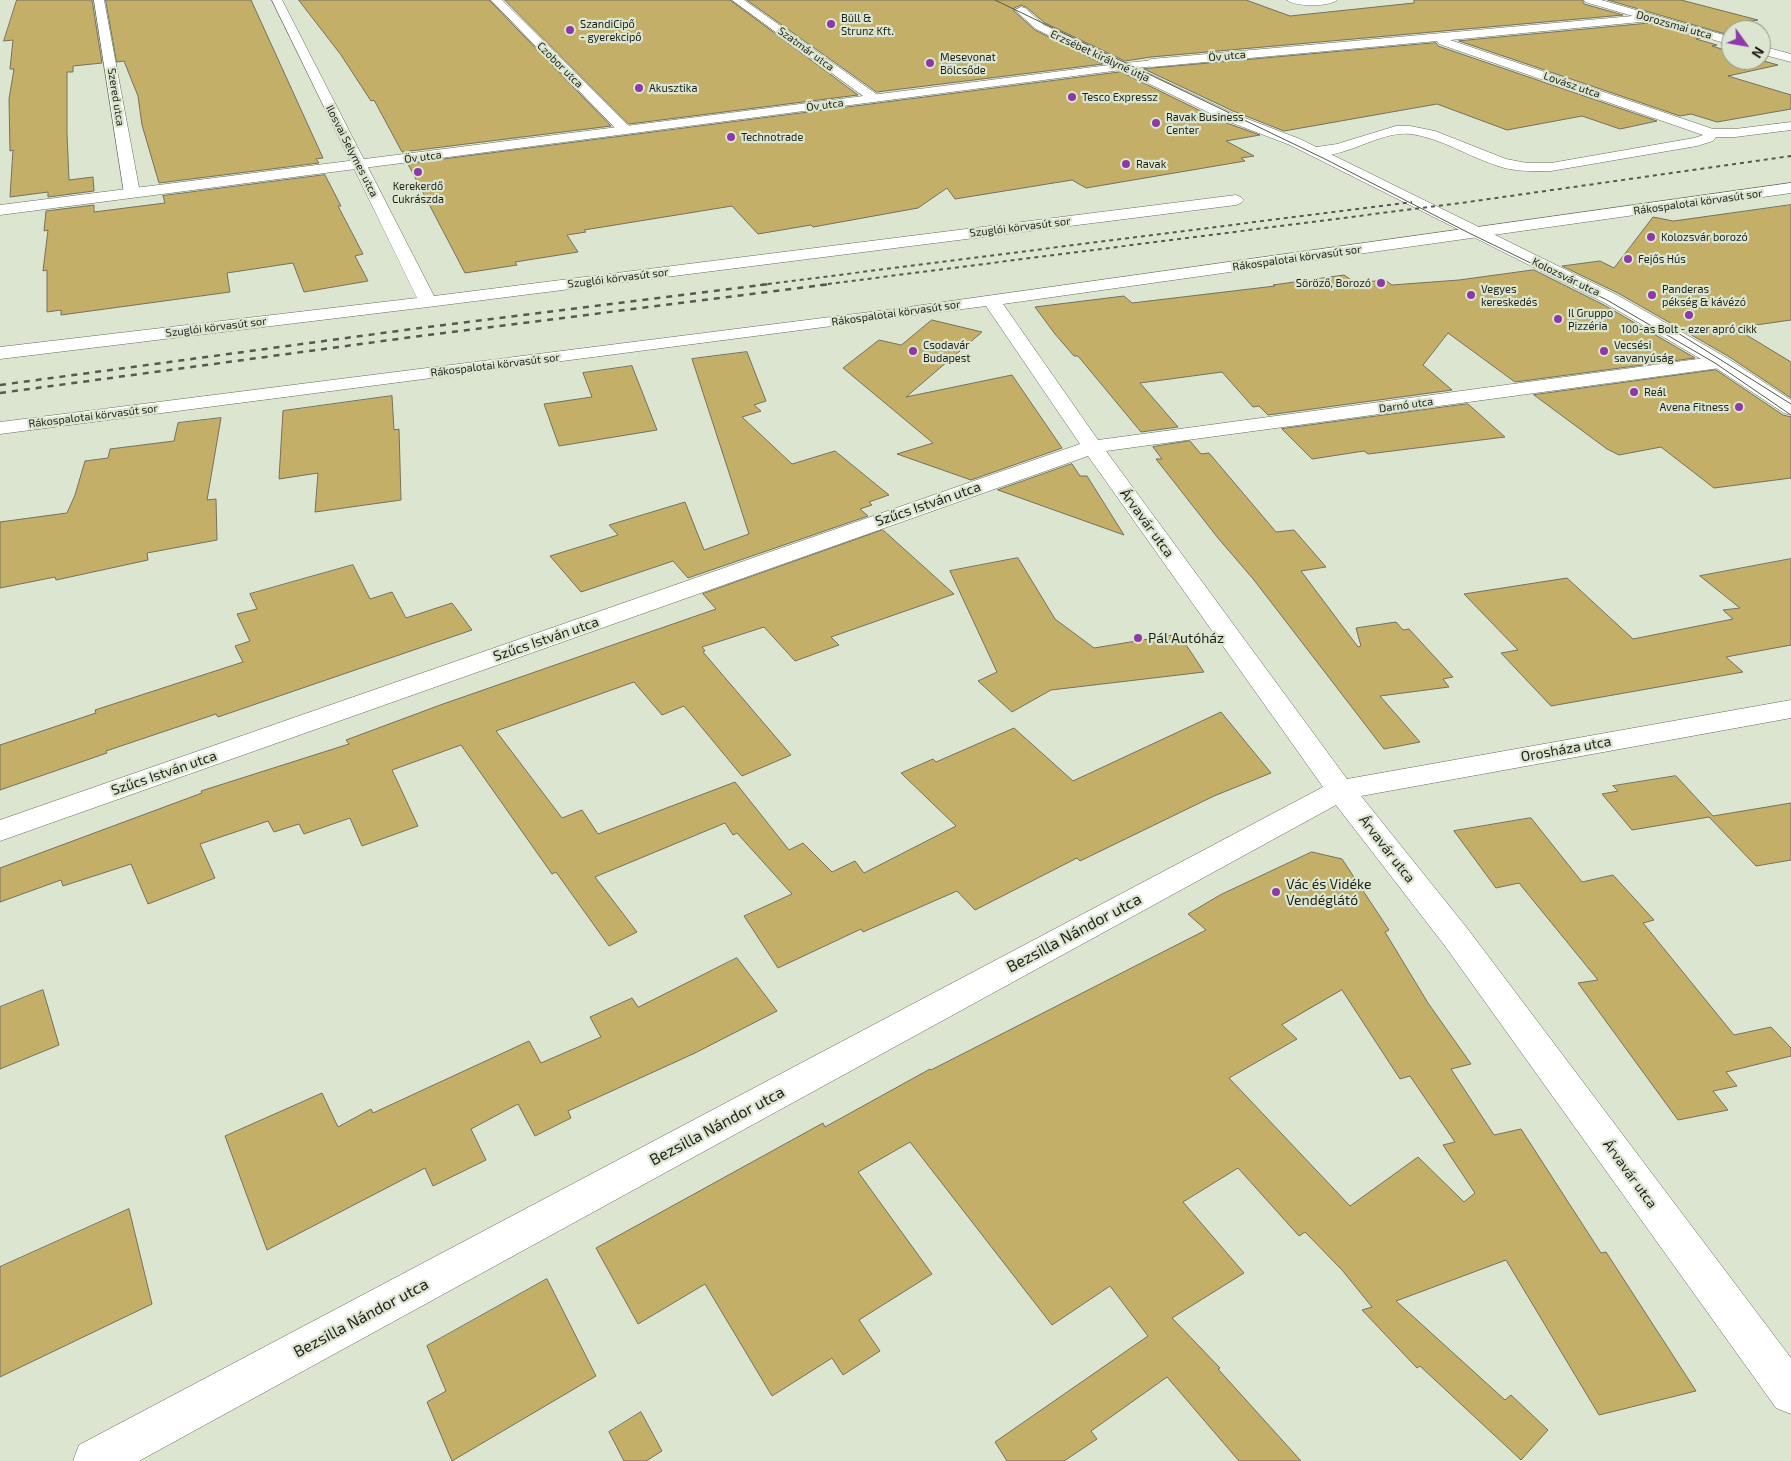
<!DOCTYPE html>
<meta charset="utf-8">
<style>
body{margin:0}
#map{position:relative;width:1791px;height:1461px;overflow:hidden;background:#dbe5d0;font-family:"Exo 2",sans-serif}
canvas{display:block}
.north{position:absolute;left:1721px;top:20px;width:50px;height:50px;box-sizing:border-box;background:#dbe5d0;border:1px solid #8f9787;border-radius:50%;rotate:122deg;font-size:14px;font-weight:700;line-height:20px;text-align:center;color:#1e2119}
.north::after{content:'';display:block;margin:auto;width:18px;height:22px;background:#8d3aa8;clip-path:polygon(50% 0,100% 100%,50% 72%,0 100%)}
</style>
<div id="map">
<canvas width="1791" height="1461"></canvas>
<div class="north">N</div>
</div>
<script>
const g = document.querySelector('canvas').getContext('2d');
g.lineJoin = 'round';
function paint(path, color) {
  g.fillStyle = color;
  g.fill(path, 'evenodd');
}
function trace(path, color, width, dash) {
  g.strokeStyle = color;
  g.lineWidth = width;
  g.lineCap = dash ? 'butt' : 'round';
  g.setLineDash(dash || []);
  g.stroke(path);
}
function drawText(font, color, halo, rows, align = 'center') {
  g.font = font + ' "Exo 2",sans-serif';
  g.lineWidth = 4.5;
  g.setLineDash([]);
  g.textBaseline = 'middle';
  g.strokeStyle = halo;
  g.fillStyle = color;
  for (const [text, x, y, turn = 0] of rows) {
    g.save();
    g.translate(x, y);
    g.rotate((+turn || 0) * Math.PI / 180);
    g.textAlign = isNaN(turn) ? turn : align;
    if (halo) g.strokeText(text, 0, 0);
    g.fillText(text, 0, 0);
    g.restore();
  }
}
const building = new Path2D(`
 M17 0H92L102 63 73 66V72H67V133L69 180 93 177 94 191 48 197V192L10 197 13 150 10 151 9 99 14 69H10L13 40 4 41Z
 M106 0H251L323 158 316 159 319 163 159 183 142 125 138 96 124 61 117 62Z
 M299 0H489L611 126 402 152 374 100 371 101 341 55Z
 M505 0H730L858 95 629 124Z
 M747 0H1246L1290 16 1414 3V0H1582L1584 4 1623 15 1151 57 1125 61 1045 23 1026 7 1021 5 1014 8V11L1035 30 1103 64 877 92Z
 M1608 0H1681L1758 20 1745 22 1761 27 1731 30V33L1726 34Z
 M1651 23 1702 38 1696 39 1717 45 1712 46 1731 52V60H1760L1778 65 1728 76 1791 95V109L1717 122 1691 114 1680 116 1459 41Z
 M1436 43 1438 46 1657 121 1620 129 1582 116 1507 130 1437 104 1284 131 1233 111 1144 69Z
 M1121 72 1221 121 1260 135 1226 141 1254 156 1241 158 1245 161 1086 188 1072 180 955 199 947 188 918 208 813 227 811 225 758 234 732 206 584 230 586 232 567 235 578 252 515 262 517 265 465 273 408 164Z
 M325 175 341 206H338L363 254 355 256 368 281 304 292 293 263 227 273 230 292 61 315V310L47 312V270L43 271 48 230 44 231 46 211 94 205V212L165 203 163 196Z
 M1791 205V320L1735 328 1791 362V398L1728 356 1618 293 1562 266 1600 261 1614 268 1653 217 1673 221Z
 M1534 270 1604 305 1695 358 1515 382 1448 333 1423 365 1452 390 1268 415 1259 406 1253 407 1222 372 1140 383 1178 427 1141 432 1078 356H1074L1055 334 1035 307 1124 296 1132 303 1275 286 1273 285 1344 275 1356 283 1385 280 1392 285 1459 280Z
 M932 320 982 332 906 397 1012 375 1062 448 971 480 897 454 933 443 843 368 879 340 901 345Z
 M747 352 766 401 754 405 761 411 742 417 792 464 835 451 889 495 869 502 872 505 860 509 868 516 688 578 673 561 581 592 550 556 618 535 609 525 685 502 704 550 749 534 692 359Z
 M632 366 657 430 559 446 544 404 592 397 583 373Z
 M1716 370 1783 415 1791 417V478L1714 488 1661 447 1619 455 1607 449 1534 395Z
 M392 396 394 430 399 429 401 500 315 512 318 473 279 479 283 411Z
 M1468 404 1505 437 1368 454 1364 451 1312 459 1282 429Z
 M221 418 207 500 216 499 217 540 147 553 148 560 56 580 55 577 0 588V522L67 513 75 495 85 461 108 458 110 449 174 441 178 423Z
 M1190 441 1201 454 1209 453 1276 532 1294 530 1326 567 1301 571 1358 647 1361 646 1356 628 1396 622 1403 630 1409 629 1453 677 1443 679 1449 687 1380 696 1420 742 1384 749 1254 580 1218 538 1156 459H1162L1153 447Z
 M1072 464 1080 476H1087L1124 535 998 490Z
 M883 530 954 594 831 637 839 645 795 661 764 627 702 647 705 651 703 652 791 755 742 776 684 706 662 715 634 682 496 731 562 818 582 810 598 834 735 782 789 850 803 843 832 872 855 861 864 873 956 826 901 773 933 759 936 762 1014 728 1073 781 1221 712 1271 773 1214 796 1080 861 1077 858 975 910 957 891 863 932 861 929 778 968 744 916 792 894 737 833 733 835 725 823 595 877 637 932 609 946 556 872 552 874 461 745 392 770 418 826 362 846 350 818 304 834 299 824 274 832 268 821 200 844 215 878 148 904 131 864 63 886 61 880 0 902V868L202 793 201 791 349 744 346 740 443 704 716 609 703 594Z
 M1018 558 1055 619 1094 648 1179 634 1204 672 1051 690 1012 712 978 681 997 672 950 571Z
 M1791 559V645L1726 657 1743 672 1551 706 1501 653 1518 650 1464 594 1567 578 1633 639 1733 619 1723 610 1740 608 1700 576Z
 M353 565 370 599 392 592 406 618 452 603 472 630 218 717 216 714 106 751 107 753 0 790V745L96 713 95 710 243 662 235 646 250 641 237 614 257 609 250 594Z
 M1676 776 1713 816 1791 803V860L1756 866 1709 817 1632 830 1602 794 1618 791 1613 786Z
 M1531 818 1582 882 1613 875 1654 920 1643 923 1734 1035 1771 1027 1791 1048V1056L1726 1072 1737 1086 1713 1091 1728 1110 1678 1120 1578 983 1598 980 1519 883 1496 888 1454 831Z
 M1312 852 1342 859 1389 930 1385 932 1428 1003 1471 1064 1451 1069 1494 1135 1521 1129 1601 1253 1606 1252 1696 1391 1599 1415 1506 1260 1396 1301 1505 1400 1511 1395 1548 1430 1521 1460 1420 1366 1417 1368 1362 1310 1372 1307 1342 1270 1305 1232 1299 1236 1238 1168 1183 1202 1244 1273 1172 1318 1220 1368 1218 1369 1301 1461H1239L1167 1377 1091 1431 1097 1439 1064 1461H1007L995 1442 1148 1336 1110 1286 1052 1325 910 1142 858 1172 932 1274 859 1320 880 1351 843 1375 832 1358 772 1396 705 1284 638 1324 596 1248 823 1123 825 1127 930 1069 931 1070 1206 930 1188 914 1220 895ZM1342 990 1400 1079 1410 1076 1455 1142 1443 1145 1475 1193 1464 1202 1418 1157 1350 1206 1229 1078 1297 1039 1282 1025Z
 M737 958 777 1011 695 1053 568 1111 571 1118 535 1136 518 1104 471 1129 486 1160 433 1186 425 1168 267 1250 225 1136 322 1093 338 1127 371 1109 373 1113 529 1041 541 1063 601 1037 590 1017 632 998 638 1007Z
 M43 990 59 1045 0 1069V1007Z
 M129 1209 152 1304 0 1377V1267Z
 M547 1279 596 1376 452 1461 427 1402 446 1391 427 1346Z
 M641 1412 662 1451 646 1461H624L609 1432Z`);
paint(building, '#c4af68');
trace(building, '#76705d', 1);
const street = new Path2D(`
 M94 0H104L140 193 137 196H127L124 193Z
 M272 0H282L434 296 1236 195 1241 197 1244 200 1241 203 1236 205 428 307 0 359V347L417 298Z
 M491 0H502L630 127 632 130 630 133H620Z
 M732 0H744L882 98 875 102 870 101Z
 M1287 0H1337C1330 7 1294 7 1287 0Z
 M1584 0H1601L1731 37V45L1651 21 1450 40 1713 129H1735L1791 122V130L1735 137H1716L1713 141 1697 146 1551 171C1533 171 1515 172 1498 166 1469 157 1441 138 1411 134 1378 130 1343 162 1310 154L1308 151 1310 148 1337 144 1396 126H1410L1435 131 1506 159 1527 163H1551L1694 138 1703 135 1439 44 1437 41 1151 67 1145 63 1151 59 1633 16 1585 2Z
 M1761 46 1791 54V62L1761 54Z
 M1791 183V193L1003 304 1098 440 1720 356 1727 358 1730 362 1727 366 1720 368 1106 451 1347 779 1791 700V718L1361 796 1467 928 1791 1358V1414L1776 1408 1445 946 1336 805 139 1461H73L79 1445 1323 787 1088 456 0 841V820L1080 444 986 306 0 434V422L894 309Z`);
const secondary = new Path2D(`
 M1021 7 1025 8 1044 25 1125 63 1155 60 1157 63 1155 66 1137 68 1232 113 1300 139 1617 295 1727 358 1791 400V415L1784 413 1713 366 1605 303 1290 145 1222 119 1121 70 0 215V205L1109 65 1036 29 1015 10Z`);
trace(street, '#656d5a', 1);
trace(secondary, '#656d5a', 1);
paint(street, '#fff');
paint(secondary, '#fff');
trace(new Path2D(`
 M995 0 1325 159 1471 234 1607 300 1715 363 1791 415
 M1662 323 1791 404`), '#555a4e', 1);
trace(new Path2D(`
 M760 285 1412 202
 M820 285 1468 202 1791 156`), '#555a4e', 2, [4, 4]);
trace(new Path2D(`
 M0 385 405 330 770 284
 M0 393 405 338 830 284`), '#555a4e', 2.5, [6, 6]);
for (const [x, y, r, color] of [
 [831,24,5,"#8d3aa8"],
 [570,30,5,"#8d3aa8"],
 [930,63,5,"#8d3aa8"],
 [639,88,5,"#8d3aa8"],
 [1072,97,5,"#8d3aa8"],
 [1156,123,5,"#8d3aa8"],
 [731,137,5,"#8d3aa8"],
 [1126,164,5,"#8d3aa8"],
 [418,172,5,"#8d3aa8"],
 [1651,237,5,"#8d3aa8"],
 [1628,259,5,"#8d3aa8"],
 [1381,283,5,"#8d3aa8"],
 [1471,295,5,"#8d3aa8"],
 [1652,295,5,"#8d3aa8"],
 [1689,315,5,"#8d3aa8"],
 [1558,319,5,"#8d3aa8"],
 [913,351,5,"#8d3aa8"],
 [1604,351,5,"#8d3aa8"],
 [1634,392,5,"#8d3aa8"],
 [1739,407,5,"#8d3aa8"],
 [1138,638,5,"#8d3aa8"],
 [1276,892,5,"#8d3aa8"]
]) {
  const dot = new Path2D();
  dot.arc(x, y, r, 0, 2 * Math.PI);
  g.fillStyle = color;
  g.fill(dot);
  trace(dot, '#dbe5d0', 2);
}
drawText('11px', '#1e2119', '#dbe5d0', [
 ["Büll &",841,18],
 ["Strunz Kft.",841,31],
 ["SzandiCipő",580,24],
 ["- gyerekcipő",580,37],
 ["Mesevonat",940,57],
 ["Bölcsőde",940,70],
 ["Akusztika",649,88],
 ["Tesco Expressz",1082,97],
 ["Ravak Business",1166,117],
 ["Center",1166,130],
 ["Technotrade",741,137],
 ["Ravak",1136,164],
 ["Kerekerdő",418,186,"center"],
 ["Cukrászda",418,199,"center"],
 ["Kolozsvár borozó",1661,237],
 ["Fejős Hús",1638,259],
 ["Söröző, Borozó",1371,283,"right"],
 ["Vegyes",1481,289],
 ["kereskedés",1481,302],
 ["Panderas",1662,289],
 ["pékség & kávézó",1662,302],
 ["Il Gruppo",1568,313],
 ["Pizzéria",1568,326],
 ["100-as Bolt - ezer apró cikk",1689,329,"center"],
 ["Csodavár",923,345],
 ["Budapest",923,358],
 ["Vecsési",1614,345],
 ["savanyúság",1614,358],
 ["Reál",1644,392],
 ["Avena Fitness",1729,407,"right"]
], 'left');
drawText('11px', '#1e2119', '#dbe5d0', [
 ["Dorozsmai utca",1674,25,16],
 ["Szatmár utca",806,49,36],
 ["Erzsébet királyné útja",1100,56,25],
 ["Öv utca",1227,56,-5],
 ["Czobor utca",560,65,45],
 ["Lovász utca",1572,85,19],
 ["Szered utca",116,97,81],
 ["Öv utca",825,105,-7],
 ["Ilosvai Selymes utca",352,151,63],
 ["Öv utca",423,157,-7],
 ["Rákospalotai körvasút sor",1698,202,-8],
 ["Szuglói körvasút sor",1020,227,-7],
 ["Rákospalotai körvasút sor",1297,258,-8],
 ["Kolozsvár utca",1566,277,26],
 ["Szuglói körvasút sor",618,278,-7],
 ["Rákospalotai körvasút sor",896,313,-8],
 ["Szuglói körvasút sor",216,327,-7],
 ["Rákospalotai körvasút sor",495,365,-7],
 ["Darnó utca",1406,405,-8],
 ["Rákospalotai körvasút sor",93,416,-7]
]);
drawText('14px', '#1e2119', '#dbe5d0', [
 ["Szűcs István utca",928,504,-19],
 ["Árvavár utca",1147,523,54],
 ["Szűcs István utca",546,639,-19],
 ["Orosháza utca",1566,749,-10],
 ["Szűcs István utca",164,773,-19],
 ["Árvavár utca",1387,849,52],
 ["Árvavár utca",1630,1174,54]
]);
drawText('14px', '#1e2119', '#dbe5d0', [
 ["Pál Autóház",1148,638],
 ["Vác és Vidéke",1286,884],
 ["Vendéglátó",1286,900]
], 'left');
drawText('16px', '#1e2119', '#dbe5d0', [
 ["Bezsilla Nándor utca",1074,933,-28],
 ["Bezsilla Nándor utca",717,1126,-28],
 ["Bezsilla Nándor utca",361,1318,-28]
]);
</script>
